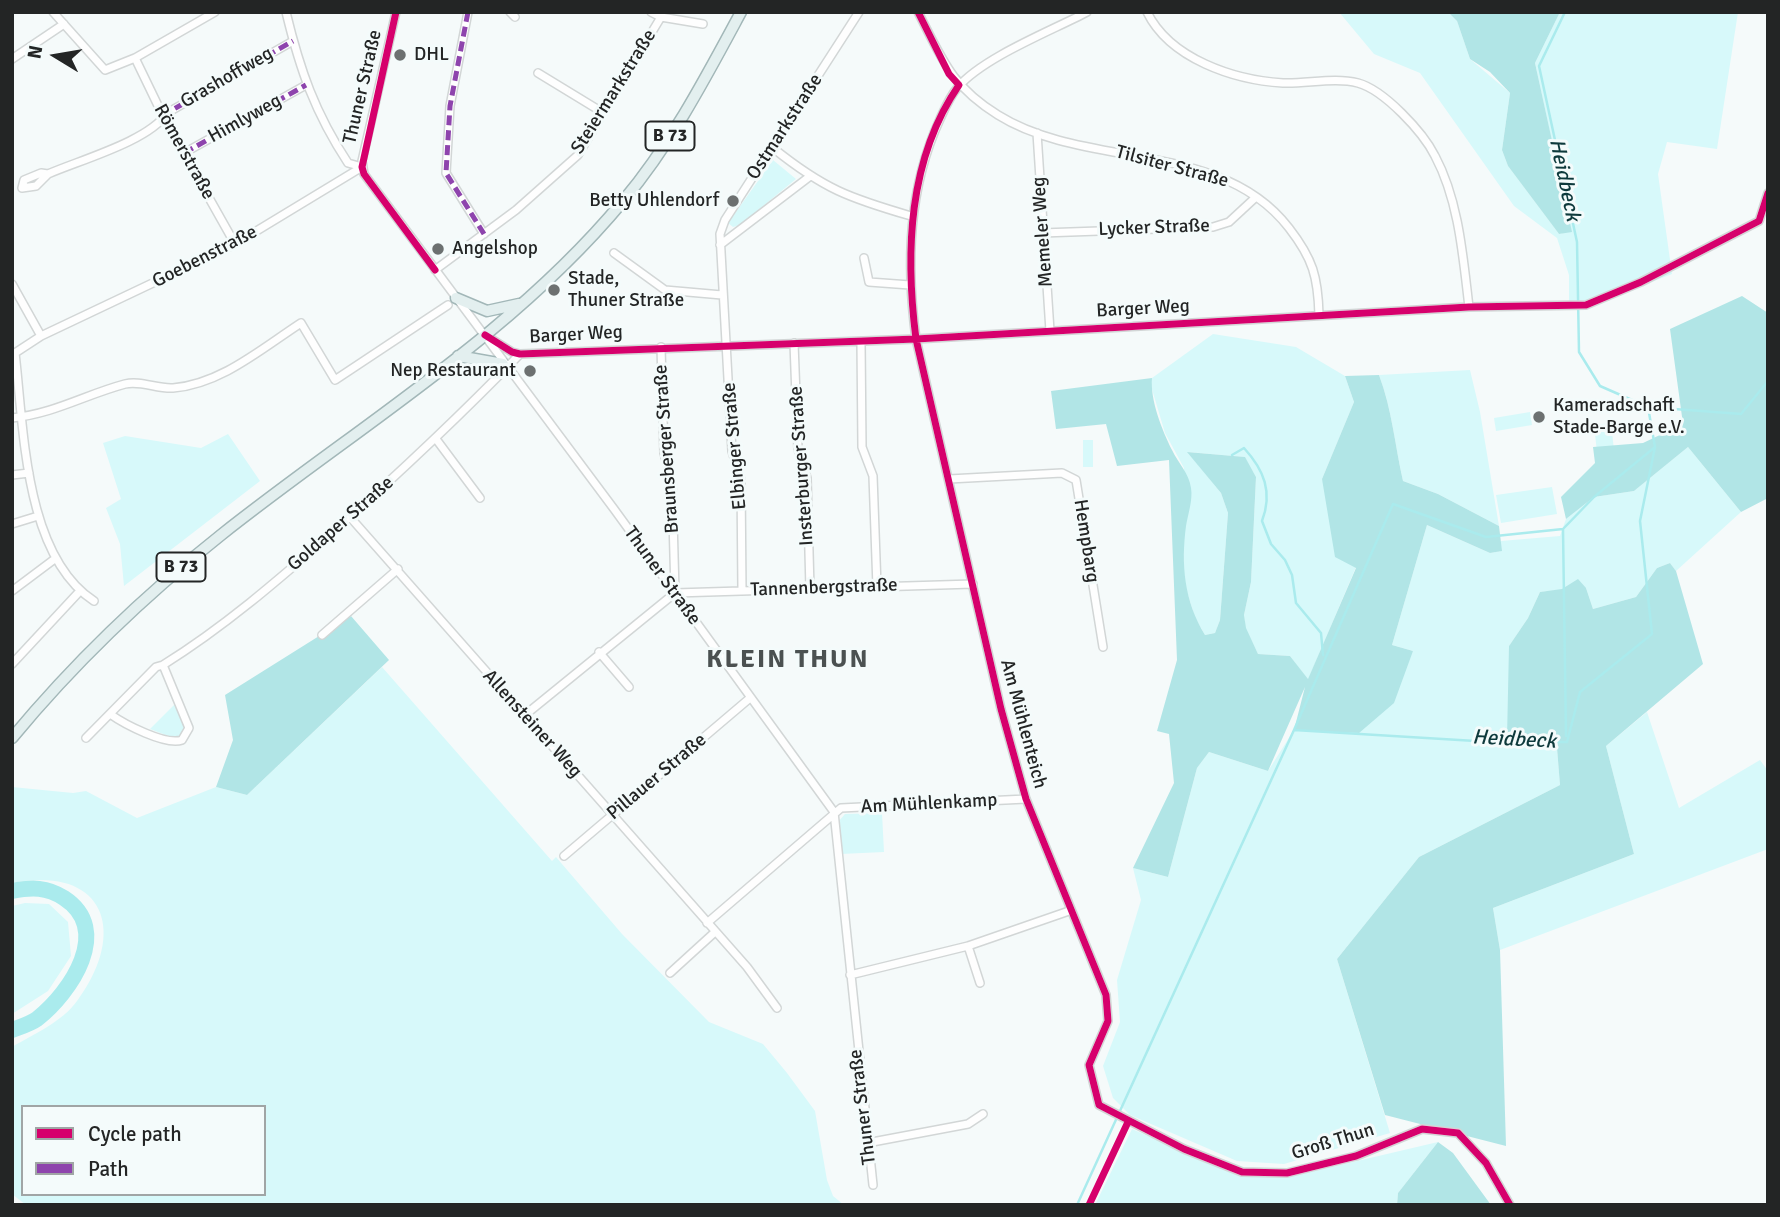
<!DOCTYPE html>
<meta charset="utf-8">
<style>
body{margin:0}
#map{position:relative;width:1780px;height:1217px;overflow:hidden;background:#f5fafa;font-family:Signika,sans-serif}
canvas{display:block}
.frame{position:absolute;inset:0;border:14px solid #232525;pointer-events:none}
.legend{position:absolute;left:21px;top:1105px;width:245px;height:91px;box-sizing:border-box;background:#f4fbfb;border:2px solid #a0a5a5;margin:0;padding:9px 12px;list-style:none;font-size:21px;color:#232525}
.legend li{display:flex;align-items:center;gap:14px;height:35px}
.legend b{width:35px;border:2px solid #a0a5a5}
.north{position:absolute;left:21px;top:21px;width:70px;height:70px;-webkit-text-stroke:5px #f4fbfb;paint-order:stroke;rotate:281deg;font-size:19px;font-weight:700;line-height:28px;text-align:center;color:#232525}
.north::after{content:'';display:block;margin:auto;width:24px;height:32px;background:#232525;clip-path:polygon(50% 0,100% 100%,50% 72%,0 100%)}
</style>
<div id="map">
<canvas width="1780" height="1217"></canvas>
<div class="frame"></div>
<ul class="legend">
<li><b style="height:9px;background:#d6006c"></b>Cycle path</li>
<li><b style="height:9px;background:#8e44ad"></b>Path</li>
</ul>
<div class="north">N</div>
</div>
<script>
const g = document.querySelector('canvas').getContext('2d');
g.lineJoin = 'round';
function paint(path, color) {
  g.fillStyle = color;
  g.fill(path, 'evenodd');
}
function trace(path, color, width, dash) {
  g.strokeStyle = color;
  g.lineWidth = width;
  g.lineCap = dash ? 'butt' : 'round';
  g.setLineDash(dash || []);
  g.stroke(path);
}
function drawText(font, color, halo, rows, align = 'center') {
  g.font = font + ' Signika,sans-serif';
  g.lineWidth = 6;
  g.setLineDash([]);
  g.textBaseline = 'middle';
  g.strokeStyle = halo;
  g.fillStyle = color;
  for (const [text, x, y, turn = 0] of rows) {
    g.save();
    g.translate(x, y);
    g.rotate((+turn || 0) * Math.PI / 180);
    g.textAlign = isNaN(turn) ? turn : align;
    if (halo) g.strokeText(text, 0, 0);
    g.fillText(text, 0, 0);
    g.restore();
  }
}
paint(new Path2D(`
 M1339 12H1448L1457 21 1470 59 1510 93 1502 150 1508 166 1559 234 1571 231 1535 63 1560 12H1738L1717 149 1667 142 1658 174 1672 274 1582 309 1569 310V275L1557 238 1514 206 1420 73 1374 54Z
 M773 160 796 179 740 225 733 227 728 223Z
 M1213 334 1296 347 1345 376 1354 402 1322 479 1356 567 1308 680 1290 656 1258 654 1245 628 1244 615 1251 582 1256 477 1244 457 1188 452 1221 493 1228 513 1220 620 1215 633 1205 635 1195 618 1184 582V468L1165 433 1151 386 1152 378Z
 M1470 370 1480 412 1499 526 1438 494 1403 481C1395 446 1392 409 1379 375Z
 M1530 412 1532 425 1496 431 1494 418Z
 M1611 423 1614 450 1597 452 1594 425Z
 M228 434 260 481 124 586 120 544 106 508 121 499 103 443 125 436 201 448Z
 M1083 440H1093V467H1083Z
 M1688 447 1741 512 1676 571 1670 563 1657 568 1636 597 1593 609 1586 588 1540 592 1528 618 1509 646 1557 748 1560 785 1419 857 1337 959 1390 1133 1284 1164 1237 1161 1130 1115 1113 1098 1103 1066 1120 1022 1117 980 1141 900 1133 868 1168 877 1197 768 1209 752 1268 771 1294 730 1358 732 1413 651 1392 645 1427 525 1490 553 1501 551V541L1560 536 1566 519 1594 497 1634 491Z
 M1552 487 1557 514 1501 523 1496 495Z
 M382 667 552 861 556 857 622 934 709 1022 763 1044 787 1073 815 1111 827 1180 833 1196 844 1205H26L12 1194V1047C34 1034 62 1022 77 1001 129 931 104 865 12 883V787L73 793 86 791 137 818 216 787 247 795ZM23 1107H264V1194H23Z
 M177 702 186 727 182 736 171 737 150 729Z
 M1647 712 1679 808 1760 760 1768 771V849L1500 950 1493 908 1634 854 1606 746Z
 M882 813 884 852 841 854 838 822 845 814Z
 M25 903 49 904 68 922 71 956 48 991 12 1014V906Z
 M1132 1129 1241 1177H1289L1438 1142 1398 1193 1397 1205H1095Z`), '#d7f9fa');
paint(new Path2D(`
 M1448 12H1560L1535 63 1572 232 1559 234 1508 166 1502 150 1510 93 1490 72 1470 59 1457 21Z
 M1742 296 1768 313V498L1741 512 1688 447 1634 491 1594 497 1566 519 1561 497 1595 463 1593 447 1643 443 1683 424 1670 329Z
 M1379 375C1392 409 1395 446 1403 481L1438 494 1499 526 1502 551 1490 553 1427 525 1392 645 1413 651 1394 703 1359 733 1294 730 1305 687 1268 771 1209 752 1197 768 1168 877 1133 868 1174 783 1169 734 1157 731 1177 660 1169 460 1117 466 1106 424 1056 429 1051 391 1152 378C1150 400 1162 430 1172 450 1178 463 1189 473 1191 488 1193 500 1188 514 1186 526 1181 564 1184 601 1205 635L1215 633 1220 620 1228 513 1221 493 1187 452 1245 457 1256 477 1251 582 1244 615 1246 628 1258 654 1290 656 1308 679 1356 568 1335 557 1322 479 1354 402 1345 376Z
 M1670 563 1676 571 1703 664 1606 746 1634 854 1493 908 1500 950 1506 1146 1385 1115 1337 959 1419 857 1560 785 1557 748 1507 738 1509 646 1528 618 1540 592 1562 589 1578 579 1586 588 1593 609 1636 597 1657 568Z
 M351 616 389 660 247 795 216 787 233 740 225 695Z
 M1438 1142 1453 1153 1491 1205H1397L1398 1193Z`), '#b1e5e6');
trace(new Path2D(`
 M1648 407 1741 414 1768 381
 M1232 455 1244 448C1264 470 1273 492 1262 521L1271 544 1285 560 1292 575 1296 603 1321 633 1323 655
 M1563 529 1566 736
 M1294 730 1393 504 1486 537 1563 529 1594 497 1655 447
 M1077 1205 1294 730 1492 742H1567L1580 692 1652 634 1640 521 1655 447 1648 407 1600 386 1579 352 1577 242 1539 66 1565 12`), '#aaebed', 2.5);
trace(new Path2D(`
 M12 891C32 887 47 887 64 898 113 930 71 992 37 1019 30 1024 20 1027 12 1030`), '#aaebed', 16);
const minor = new Path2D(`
 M53 12 105 70 135 58 215 12
 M286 12C300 70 315 113 348 163L362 167
 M396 12 362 161 364 174 614 509 834 812 873 1185
 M468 12 450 106 446 173 484 234
 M510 12 515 17
 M651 12 661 17 703 24
 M918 12C942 59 951 86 998 115 1086 170 1221 139 1289 228 1313 259 1318 277 1319 315
 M1087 12C1051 31 984 57 958 87 950 96 945 108 940 119 908 188 906 264 916 339L1001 709 1026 799 1106 995 1108 1021 1089 1065 1099 1105 1184 1149 1242 1172 1287 1173 1356 1156 1422 1129 1458 1133 1486 1163 1510 1205
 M1147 12C1170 59 1234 80 1283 83 1307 84 1335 77 1358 83 1384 90 1423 132 1435 156 1459 201 1463 257 1469 307
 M135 58 164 118 235 244
 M12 59 64 24
 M538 73 602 112
 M1037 133 1050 331
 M773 148C824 189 849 198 911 216
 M184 153 306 85
 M48 174 36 186 22 188 24 180 41 173 48 174C80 160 149 141 167 113L293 41
 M1042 233 1213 227 1229 222 1256 197
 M720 245 809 177
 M614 253 665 290 722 295
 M864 258 869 282 910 285
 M435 270 516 210 578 155 661 17
 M12 284 41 336 15 353C24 428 24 555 94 601
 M485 335 512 352 520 354 916 339 1469 307 1586 305 1641 282 1759 221 1768 193
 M41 336 235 244 362 167
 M861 341 862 447 873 476 877 587
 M794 343 798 449 807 478 810 589
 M661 347 664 453 672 482 675 592
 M12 418C56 413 84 395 125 384 140 380 157 389 173 388 221 384 261 349 301 323L335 380 448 305
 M436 439 480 498
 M12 475 29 473
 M949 479 1062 473 1076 480 1103 647
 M350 517 747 967 777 1008
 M12 524 38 516
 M12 591 56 558
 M742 591 741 480 732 451 720 234 725 220 859 12
 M675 593 973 584
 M322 635 398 569
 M599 652 629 687
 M12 664 79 592
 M163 665C224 627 277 581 331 534 396 476 459 417 520 354
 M525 715 675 593
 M86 738 156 667 163 665 189 728 182 740C166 746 124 724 110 714
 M564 856 750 698
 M707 923 841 808 1026 799
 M968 946 980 983
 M670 973 715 932
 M850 975 968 946 1069 911
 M867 1143 968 1124 983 1114`);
const primary = new Path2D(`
 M456 298 487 311 519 304
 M458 356 503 364
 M12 738C75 662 144 596 221 535 357 427 511 336 623 201 671 144 706 77 741 12`);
trace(minor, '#d2d6d6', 10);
trace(primary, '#a2b7b8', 13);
trace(minor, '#fefefe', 7);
trace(primary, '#e3efef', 10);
trace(new Path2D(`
 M468 12 450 106 446 173 484 234
 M164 118 167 113 293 41
 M184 153 306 85`), '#8e44ad', 5, [10, 5]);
trace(new Path2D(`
 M396 12 362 167 364 174 435 270
 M918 12 949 74 959 85C908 159 905 253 916 339L1001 709 1026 799 1106 995 1108 1021 1089 1065 1099 1105 1184 1149 1242 1172 1287 1173 1356 1156 1422 1129 1458 1133 1486 1163 1510 1205
 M485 335 512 352 520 354 916 339 1469 307 1586 305 1641 282 1759 221 1768 193
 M1089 1205 1128 1122`), '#d6006c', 7);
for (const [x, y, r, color] of [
 [400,55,7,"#6c7070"],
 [733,201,7,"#6c7070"],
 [438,249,7,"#6c7070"],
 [554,290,7,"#6c7070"],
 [530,371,7,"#6c7070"],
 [1539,417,7,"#6c7070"]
]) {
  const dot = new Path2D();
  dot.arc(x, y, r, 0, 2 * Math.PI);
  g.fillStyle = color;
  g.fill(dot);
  trace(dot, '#f4fbfb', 2.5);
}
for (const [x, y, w] of [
 [670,136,49],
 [181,567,49]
]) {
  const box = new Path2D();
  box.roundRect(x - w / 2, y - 14.5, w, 29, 5);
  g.fillStyle = '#f4fbfb';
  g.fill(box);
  trace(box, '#232525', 2);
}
drawText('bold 18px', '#232525', null, [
 ["B 73",670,136],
 ["B 73",181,567]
]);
drawText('19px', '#232525', '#f4fbfb', [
 ["DHL",414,55],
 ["Betty Uhlendorf",719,201,"right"],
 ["Angelshop",452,249],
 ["Stade,",568,279],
 ["Thuner Straße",568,301],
 ["Nep Restaurant",516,371,"right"],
 ["Kameradschaft",1553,406],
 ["Stade-Barge e.V.",1553,428]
], 'left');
drawText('19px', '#232525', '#f4fbfb', [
 ["Grashoffweg",227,78,-30],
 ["Thuner Straße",363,87,-77],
 ["Steiermarkstraße",614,92,-58],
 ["Himlyweg",245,119,-29],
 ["Ostmarkstraße",785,127,-57],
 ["Römerstraße",184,152,61],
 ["Tilsiter Straße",1172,167,15],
 ["Lycker Straße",1154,228,-2],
 ["Memeler Weg",1043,232,-94],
 ["Goebenstraße",205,257,-27],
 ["Barger Weg",1143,309,-3],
 ["Barger Weg",576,335,-3],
 ["Elbinger Straße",735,446,-95],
 ["Braunsberger Straße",667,449,-94],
 ["Insterburger Straße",802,466,-94],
 ["Goldaper Straße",341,524,-41],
 ["Hempbarg",1086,541,81],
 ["Thuner Straße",662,576,54],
 ["Tannenbergstraße",824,588,-2],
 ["Allensteiner Weg",532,724,48],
 ["Am Mühlenteich",1023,724,75],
 ["Pillauer Straße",657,777,-40],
 ["Am Mühlenkamp",929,804,-3],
 ["Thuner Straße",863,1107,-97],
 ["Groß Thun",1333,1142,-17]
]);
drawText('italic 21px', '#0e3a3c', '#f4fbfb', [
 ["Heidbeck",1564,180,78],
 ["Heidbeck",1514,740,3]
]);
g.letterSpacing = '2px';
drawText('bold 26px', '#4b5151', '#f4fbfb', [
 ["KLEIN THUN",788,660]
]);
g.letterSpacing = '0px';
</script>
